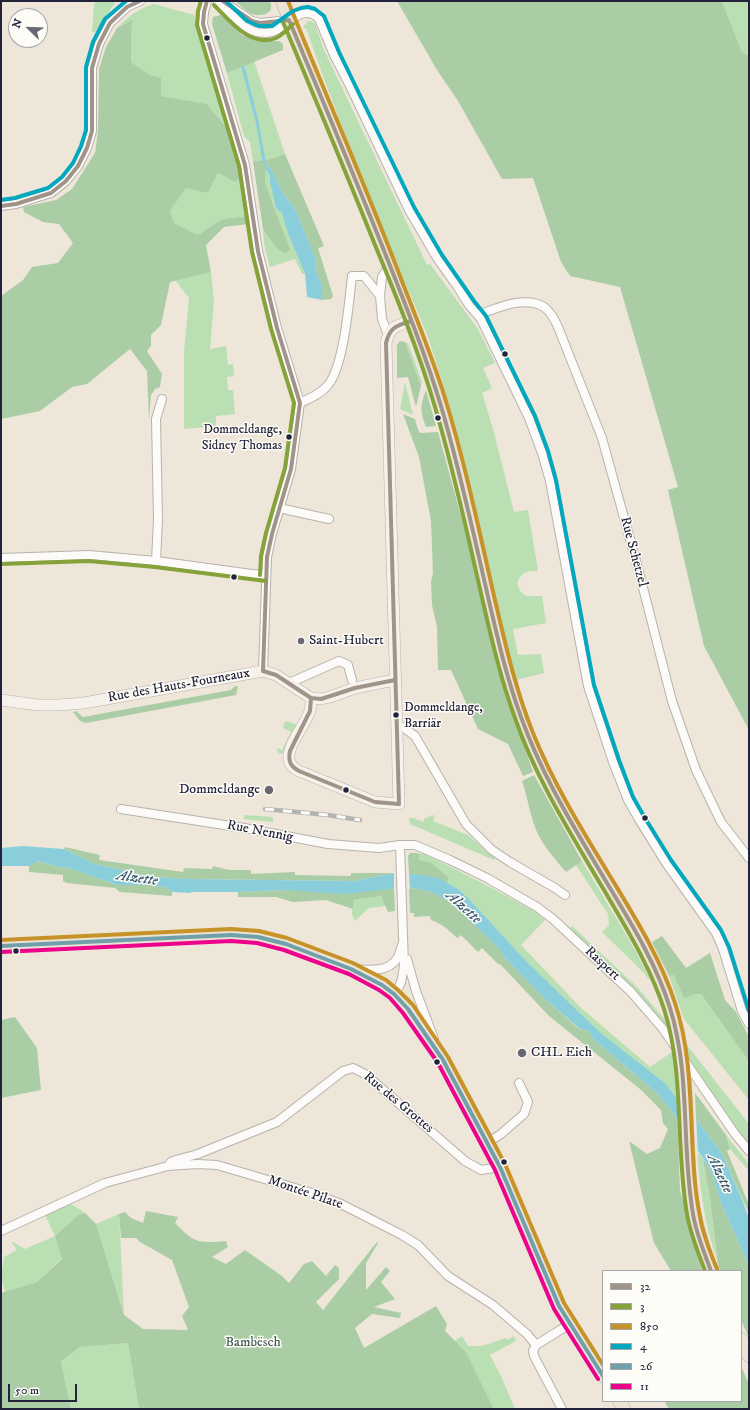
<!DOCTYPE html>
<meta charset="utf-8">
<style>
body{margin:0}
#map{position:relative;width:750px;height:1410px;overflow:hidden;background:#ede6d9;font-family:"IM FELL DW Pica",serif}
canvas{display:block}
.frame{position:absolute;inset:0;border:2px solid #22223b;pointer-events:none}
.legend{position:absolute;left:602px;top:1270px;width:140px;height:132px;box-sizing:border-box;background:#fdfcf7;border:1px solid #a5a5ac;margin:0;padding:5px 7px;list-style:none;font-size:12px;color:#22223b}
.legend li{display:flex;align-items:center;gap:8px;height:20px}
.legend b{width:20px;border:1px solid #a5a5ac}
.north{position:absolute;left:8px;top:8px;width:40px;height:40px;box-sizing:border-box;background:#fdfcf7;border:1px solid #a5a5ac;border-radius:50%;rotate:293deg;font-size:11px;font-weight:700;line-height:16px;text-align:center;color:#22223b}
.north::after{content:'';display:block;margin:auto;width:14px;height:18px;background:#696772;clip-path:polygon(50% 0,100% 100%,50% 72%,0 100%)}
.scale{position:absolute;left:8px;top:1384px;width:69px;height:18px;box-sizing:border-box;border:2px solid #22223b;border-top:0;padding-left:5px;font-size:12px;line-height:14px;white-space:nowrap;color:#22223b;-webkit-text-stroke:3px #fdfcf7;paint-order:stroke}
</style>
<div id="map">
<canvas width="750" height="1410"></canvas>
<div class="frame"></div>
<ul class="legend">
<li><b style="height:5px;background:#a09489"></b>32</li>
<li><b style="height:5px;background:#85a33a"></b>3</li>
<li><b style="height:5px;background:#c79227"></b>850</li>
<li><b style="height:5px;background:#03a8bf"></b>4</li>
<li><b style="height:5px;background:#719faa"></b>26</li>
<li><b style="height:5px;background:#ed028c"></b>11</li>
</ul>
<div class="north">N</div>
<div class="scale">50 m</div>
</div>
<script>
const g = document.querySelector('canvas').getContext('2d');
g.lineJoin = 'round';
function paint(path, color) {
  g.fillStyle = color;
  g.fill(path, 'evenodd');
}
function trace(path, color, width, dash) {
  g.strokeStyle = color;
  g.lineWidth = width;
  g.lineCap = dash ? 'butt' : 'round';
  g.setLineDash(dash || []);
  g.stroke(path);
}
function drawText(font, color, halo, rows, align = 'center') {
  g.font = font + ' "IM FELL DW Pica",serif';
  g.lineWidth = 3;
  g.setLineDash([]);
  g.textBaseline = 'middle';
  g.strokeStyle = halo;
  g.fillStyle = color;
  for (const [text, x, y, turn = 0] of rows) {
    g.save();
    g.translate(x, y);
    g.rotate((+turn || 0) * Math.PI / 180);
    g.textAlign = isNaN(turn) ? turn : align;
    if (halo) g.strokeText(text, 0, 0);
    g.fillText(text, 0, 0);
    g.restore();
  }
}
paint(new Path2D(`
 M98 1H113L115 3 95 32H92L94 4Z
 M722 1H749V56L742 52Z
 M154 4 194 15 227 128 207 104 161 96V78L148 74 131 62 132 20 117 28C129 16 137 9 154 4Z
 M308 21 313 22 315 24 324 50 427 265 430 264 478 329 495 363 483 368 492 388 482 393 493 429 514 512 528 510 538 571C526 571 522 572 517 583L520 591 526 596H542L546 623 513 629 518 655 541 654 544 673 516 680C499 619 487 557 473 496 460 443 446 391 429 340 420 315 408 291 398 267 366 188 334 109 306 28L304 29 303 27Z
 M254 61 285 154 264 161H253L250 142 244 136 227 73Z
 M266 170 270 176V181L282 213 287 231 305 274H302L295 259 270 267 264 244 263 229 277 249V216L265 182Z
 M218 173 235 182 241 178 247 216 222 219 198 235 174 223 170 211 186 187 208 193Z
 M211 272 214 301 210 349 226 346 228 365 233 364 234 376 227 377 228 390H233L235 414 216 416V426L184 429V353L189 298 175 280Z
 M405 342 408 343 422 382 421 386Z
 M405 382 413 415 400 409Z
 M285 721 298 725 282 754H280L277 751V748L282 750 291 732 283 728Z
 M244 815 273 817V822L244 819Z
 M435 815 433 821 468 835 489 854 495 858 494 860 410 824 409 818H413L423 822 425 818Z
 M421 852 484 884 534 911 545 920 521 945 580 1007 650 1067 672 1052 677 1099 666 1084 601 1033 581 1014 528 963 467 897 458 889 447 883 449 878 419 860Z
 M582 861 635 950 651 981 636 965 602 932 609 925 608 914 576 865Z
 M381 896 386 906 369 908 355 921 352 915 353 900Z
 M572 926 637 987 690 1049 749 1124V1146L694 1069 635 992 569 929Z
 M674 975 691 995 701 994 749 1061V1071L747 1073 749 1075V1100L684 1019 669 976Z
 M726 1135 749 1164V1171L730 1149Z
 M697 1151 703 1159 710 1199 717 1260C704 1222 700 1190 697 1151Z
 M71 1204 85 1213 78 1215 55 1236 62 1258 37 1282 5 1292 1 1277 4 1257 17 1250 11 1241 25 1249 55 1236 45 1215Z
 M119 1214 124 1315 96 1224Z
 M462 1336 468 1346H482L506 1338 507 1340 514 1336 516 1341 490 1355 501 1376 515 1409H494L466 1352 455 1341Z
 M128 1343 139 1409H71L61 1361 80 1347Z`), '#badfb2');
paint(new Path2D(`
 M235 1H270C276 14 260 18 250 13 245 10 240 5 235 1Z
 M397 1H722L742 52 749 56V730L704 646 668 490 678 487 620 287 570 276 561 262 533 178 502 179 458 101 437 70Z
 M220 15 227 19 242 35 264 41H279L283 44V50L227 73 212 24 213 17Z
 M132 20 131 62 148 74 161 78V96L207 104 227 128 241 178 235 182 218 173 208 193 186 188 170 211 174 223 198 235 222 219 247 216 248 224 224 227 206 245 211 272 170 282 161 325 151 335V346L147 351 162 374 160 387 155 389 151 395 149 419 147 371 130 349 87 384 72 387 40 411 1 419V296L23 280 32 267 58 263 73 243 59 224 43 222 24 212 23 207 56 200 72 189 95 153 98 131 99 69 106 47 117 28Z
 M285 154 324 246 318 248 333 296 331 299 322 300V285L317 275 315 257 295 209 282 192 274 174 265 162 266 170 265 182 277 216 290 249 286 253 277 249 263 229 253 161H264Z
 M400 341 405 342 421 386 416 407 408 377 397 378V345Z
 M426 390 436 426 426 427C420 410 420 407 426 390Z
 M403 414 415 419 418 430 420 433 438 432 478 579 496 664 533 772 523 776 508 744 478 729 451 670H438L437 627 432 605 431 582 433 573 431 521 419 457Z
 M235 686H238L236 695 86 723 80 721 73 712 76 711 83 717 231 690Z
 M534 775 582 861 566 872C555 859 544 847 537 832 530 816 528 798 522 781Z
 M65 847 100 855 99 860 183 872 184 868 212 869 213 866 229 870H251V874L295 872V875L351 876V873H394L354 881 185 879 152 877 95 864 64 849Z
 M410 853H417L420 854 419 860 431 863 449 878 447 883C435 876 423 875 409 874L408 856Z
 M37 861 58 867 69 868 117 885H152L167 888 172 892V896L120 892 115 888 67 883 63 881V875L29 872V866Z
 M409 887 432 892 450 902 500 948 504 957 545 999 579 1029 589 1031 593 1039 657 1093 677 1118 680 1190 702 1271H671L654 1243 629 1141 647 1154 660 1148 668 1129 663 1123 661 1110 640 1089 549 1016 501 965 497 963 482 948 478 952 461 935 457 938C449 930 442 924 431 920L430 916 414 917V913H410Z
 M394 889 395 911 388 912 381 896 353 900V909L326 900 293 902 276 897H238V892L286 890Z
 M662 936 686 968 710 953 725 1000 736 1012 749 1037V1061L701 994 691 995 684 998 674 975 669 976 652 942Z
 M15 1017 37 1048 41 1090 1 1098V1020Z
 M695 1093 726 1135 730 1149 727 1151 749 1205V1213L721 1152 696 1119Z
 M703 1159 711 1171 721 1203 749 1266V1338L741 1320V1271H720L718 1265 710 1199Z
 M146 1211 178 1217 175 1223C195 1244 199 1243 226 1241L228 1247 212 1257 226 1264 245 1250 282 1276 289 1283 304 1264 312 1261 326 1276 335 1265 339 1268V1279L316 1302 323 1310 377 1242 378 1243 366 1263V1290L386 1267 390 1271 381 1282 395 1299 374 1307 401 1313 400 1318 372 1314 355 1328 364 1348 436 1306 447 1324 445 1331 466 1352 494 1409H139L128 1343 80 1347 61 1361 71 1409H1V1293L37 1282 62 1259 55 1236 78 1215 85 1213 96 1224 124 1315 143 1329 188 1330 182 1316 189 1307 172 1260 140 1242 136 1238H121L119 1214 125 1212 131 1218 143 1223Z
 M741 1366 749 1384V1409H669L665 1403 668 1401H741Z`), '#aacda6');
paint(new Path2D(`
 M264 161 274 174 282 192 295 209 315 257 317 275 322 285V300L307 297 305 274 287 231 282 213 276 208 270 181V176L266 170Z
 M22 846 64 849 95 864 152 877 185 879 354 881 394 873 424 875 438 878 458 889 467 897 528 963 581 1014 601 1033 666 1084 677 1099 696 1119 721 1152 742 1199 749 1219V1266L721 1203 711 1171 677 1118 657 1093 593 1039 589 1031 580 1029 545 999 504 957 499 948 450 902 432 892 409 887 344 894 286 890 238 892H191V893L172 892 167 888 152 885H117L69 868 58 867 38 861 29 866H1V848Z`), '#8acedb');
paint(new Path2D(`
 M394 871 409 872 410 889 394 891Z
 M677 1096 696 1116 698 1155 677 1122Z`), '#ede6d9');
trace(new Path2D(`
 M243 67 257 121 264 161`), '#8acedb', 3);
const street = new Path2D(`
 M207 1 204 12 203 24 245 165 258 251 277 328 300 403 291 469 272 534 267 557 263 671
 M218 1C228 11 240 26 253 31 259 33 269 34 275 31 288 25 304 2 319 19L334 55 351 88 409 210 437 258 457 286 469 305 481 319 529 418 542 453 550 481 588 686 613 762 628 800 640 821 666 863 716 933 723 949 742 1011 749 1024
 M224 2 252 21 260 23 289 20
 M1 206 16 204 51 193 66 181 78 166 87 148 92 131V68L99 44 110 23 127 7 140 1
 M478 315C497 308 525 295 544 307 551 312 555 320 558 327L602 438 639 572 672 701 696 770 721 822 749 858
 M388 335 382 319 380 296 382 277 390 265
 M300 403C310 398 321 394 328 385 344 366 349 302 352 276H364L380 296
 M279 508 329 519
 M1 558 89 555 156 561 252 574 266 575
 M156 561 158 519 156 419 162 399
 M289 683 339 661 348 665 352 680
 M397 725 404 728 415 736 466 824 492 850 510 862 555 888 565 895
 M121 809 244 828 328 844 379 848 400 845H415L450 860 487 878 537 907 553 919 631 992 663 1029 735 1134 749 1151
 M407 959 416 991 434 1039
 M357 969C370 970 387 972 396 960 399 956 401 949 402 945
 M394 994C402 986 402 977 404 966L400 845
 M487 1143 501 1134 524 1114 528 1102 519 1083
 M168 1166 171 1162 176 1160 198 1154 277 1122 343 1071 353 1068 365 1074 465 1161 481 1170 500 1167
 M1 1231 105 1183 168 1166 197 1164 217 1165 312 1193 341 1204 402 1235 418 1245 448 1276 493 1305 527 1334 536 1345 570 1324
 M536 1345 533 1351 534 1356 562 1409`);
const secondary = new Path2D(`
 M311 698C311 703 311 707 310 711 306 724 283 750 290 763 292 767 295 769 299 771L375 802 399 804 386 343C390 326 396 326 411 321
 M1 700 38 705H59L84 703 263 671 276 675 311 698 321 699 330 697 355 688 384 682 395 680`);
const primary = new Path2D(`
 M282 1 390 265 433 379 450 437 465 497 499 644 517 704 528 735 544 772 569 819 644 946
 M1 946 231 935 258 937 286 944 351 969 382 985 394 994 408 1009 443 1060 454 1082 487 1143 500 1167 559 1306 603 1376
 M690 1189C694 1219 701 1243 711 1271
 M741 1339 749 1356
 M619 1401 624 1409`);
trace(street, '#b7b2ac', 10);
trace(secondary, '#b7b2ac', 12);
trace(primary, '#b7b2ac', 14);
trace(street, '#fcfbf9', 8);
trace(secondary, '#f6f1eb', 11);
trace(primary, '#eae3d6', 13);
const rail = new Path2D(`
 M265 809 328 815 360 820`);
trace(rail, '#b4b3b4', 4.5);
trace(rail, '#fdfcf7', 3, [9]);
const primaryBridge = new Path2D(`
 M644 946 664 989 672 1012 681 1054 685 1088 690 1189`);
trace(primaryBridge, '#b7b2ac', 14, []);
trace(primaryBridge, '#eae3d6', 13);
trace(new Path2D(`
 M207 1 204 12 203 24 245 165 258 251 277 328 300 403 291 469 272 534 267 557 263 671 276 675 311 698 321 699 355 688 395 680
 M223 1 252 21 260 23 289 20C320 94 351 168 381 243 402 296 424 350 441 406 460 470 474 536 489 601 498 640 507 679 521 717 542 776 575 829 607 883 631 923 656 963 670 1008 691 1075 681 1145 693 1214 696 1233 704 1252 711 1271
 M1 206 16 204 51 193 66 181 78 166 87 148 92 131V68L99 44 110 23 127 7 140 1
 M311 698 310 711 290 751C288 761 290 766 299 771L375 802 399 804
 M399 804 386 343C390 327 396 326 411 321`), '#a09489', 4);
trace(new Path2D(`
 M201 1 198 11 197 25 239 166 252 252 271 329 294 403 285 468 266 533 261 556 260 575
 M214 5C230 21 251 48 276 38 282 35 288 29 293 24
 M283 22C314 96 345 170 375 245 397 298 419 352 435 407 454 471 468 537 483 602 492 641 501 680 515 718 536 779 571 834 604 890 626 928 650 966 664 1009 685 1075 675 1145 687 1214 690 1233 698 1252 705 1271
 M1 564 89 561 155 567 266 581`), '#85a33a', 4);
trace(new Path2D(`
 M288 1C326 96 367 189 403 284 418 322 433 359 445 398 465 463 479 530 494 596 505 642 515 689 533 733 553 783 582 830 610 876 634 916 660 957 675 1003 698 1072 686 1146 700 1217 703 1235 710 1252 717 1269
 M1 940 231 929 259 931 287 938 353 963 386 980 398 990 413 1005 448 1057 505 1164 564 1303 603 1365`), '#c79227', 4);
trace(new Path2D(`
 M226 1 247 21 259 26H272L293 11 301 8 308 7 315 9 324 16 339 52 414 207 442 255 474 301 486 316 535 416 548 451 556 480 594 685 619 760 633 797 645 818 671 860 721 930 729 947 749 1011
 M1 200 15 198 48 188 62 177 73 163 81 146 86 130V67L93 42 105 19 126 1`), '#03a8bf', 4);
trace(new Path2D(`
 M1 946 231 935 258 937 286 944 351 969 382 985 394 994 408 1009 443 1060 500 1167 559 1306 603 1376`), '#719faa', 4);
trace(new Path2D(`
 M1 952 231 941 257 943 284 950 349 974 379 990 390 998 403 1013 438 1063 495 1170 554 1309 598 1379`), '#ed028c', 4);
for (const [x, y, r, color] of [
 [207,38,3.5,"#22223b"],
 [505,354,3.5,"#22223b"],
 [438,418,3.5,"#22223b"],
 [289,437,3.5,"#22223b"],
 [234,577,3.5,"#22223b"],
 [301,641,4,"#696772"],
 [396,715,3.5,"#22223b"],
 [269,790,5,"#696772"],
 [346,790,3.5,"#22223b"],
 [645,818,3.5,"#22223b"],
 [16,951,3.5,"#22223b"],
 [522,1053,5,"#696772"],
 [437,1062,3.5,"#22223b"],
 [504,1162,3.5,"#22223b"]
]) {
  const dot = new Path2D();
  dot.arc(x, y, r, 0, 2 * Math.PI);
  g.fillStyle = color;
  g.fill(dot);
  trace(dot, '#fdfcf7', 1.5);
}
drawText('13px', '#22223b', '#fdfcf7', [
 ["Dommeldange,",282,430],
 ["Sidney Thomas",282,446],
 ["Dommeldange,",404,708,"left"],
 ["Barriär",404,724,"left"]
], 'right');
drawText('14px', '#22223b', '#fdfcf7', [
 ["Rue Schetzel",633,552,75],
 ["Rue des Hauts-Fourneaux",179,686,-10],
 ["Rue Nennig",260,832,11],
 ["Raspert",602,964,43],
 ["Rue des Grottes",398,1103,40],
 ["Montée Pilate",305,1193,19]
]);
drawText('14px', '#22223b', '#fdfcf7', [
 ["Saint-Hubert",309,641],
 ["Dommeldange",260,790,"right"],
 ["CHL Eich",531,1053]
], 'left');
drawText('14px', '#435955', '#fdfcf7', [
 ["Bambësch",253,1343]
]);
drawText('italic 15px', '#375b73', '#fdfcf7', [
 ["Alzette",137,879,8],
 ["Alzette",463,908,42],
 ["Alzette",719,1174,65]
]);
</script>
